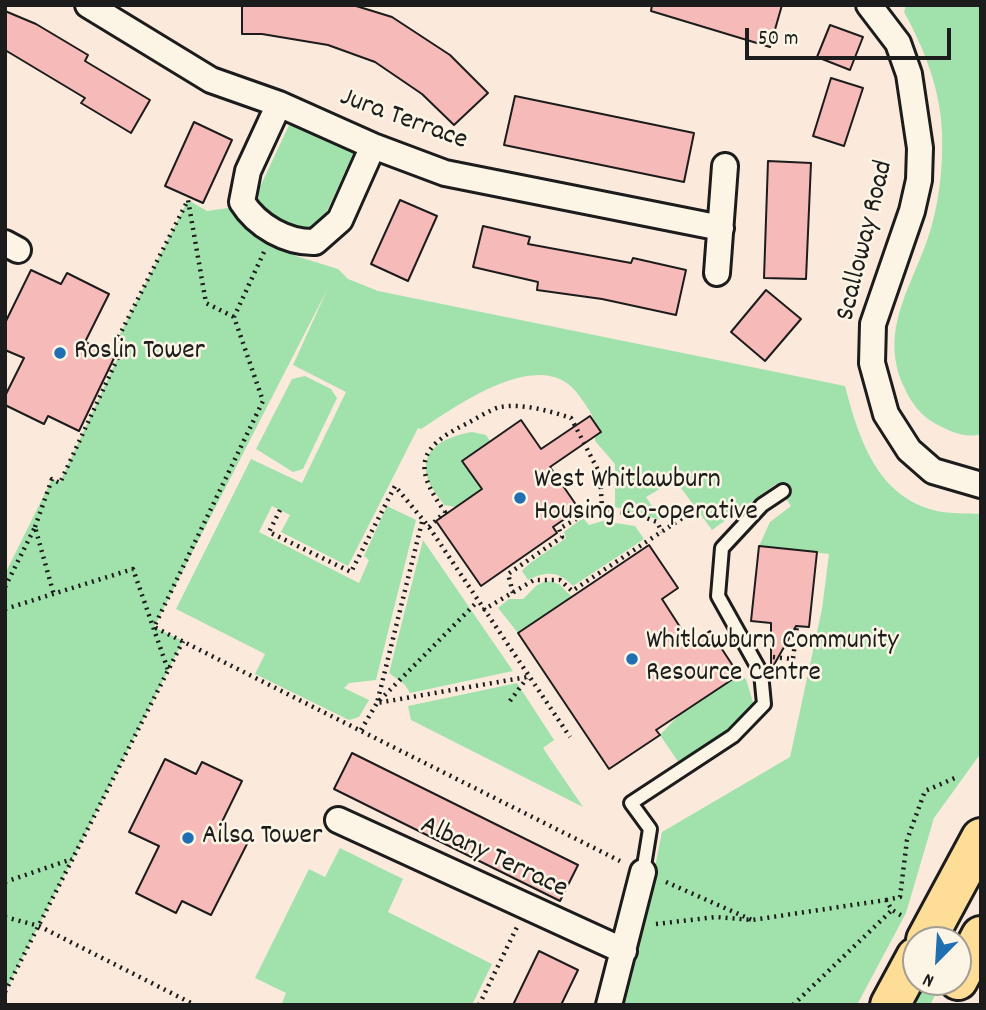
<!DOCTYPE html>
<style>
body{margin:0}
#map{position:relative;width:986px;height:1010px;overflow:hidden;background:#fbe9dc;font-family:Dekko,sans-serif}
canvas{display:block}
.frame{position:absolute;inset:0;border:7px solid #1c1c1c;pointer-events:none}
.north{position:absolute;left:902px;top:926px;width:70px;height:70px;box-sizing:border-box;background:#fcf5e5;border:2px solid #a29e95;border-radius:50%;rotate:204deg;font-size:19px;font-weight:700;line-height:28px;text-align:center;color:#1c1c1c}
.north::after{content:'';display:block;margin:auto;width:24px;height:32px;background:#1f6fb2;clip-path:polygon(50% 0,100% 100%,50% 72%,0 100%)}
.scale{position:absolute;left:745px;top:28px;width:206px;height:32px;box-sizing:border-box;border:4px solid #1c1c1c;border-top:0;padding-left:9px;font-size:21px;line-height:24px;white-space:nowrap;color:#1c1c1c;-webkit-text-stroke:5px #fcf5e5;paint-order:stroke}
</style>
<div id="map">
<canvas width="986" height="1010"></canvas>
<div class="frame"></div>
<div class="north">N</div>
<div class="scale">50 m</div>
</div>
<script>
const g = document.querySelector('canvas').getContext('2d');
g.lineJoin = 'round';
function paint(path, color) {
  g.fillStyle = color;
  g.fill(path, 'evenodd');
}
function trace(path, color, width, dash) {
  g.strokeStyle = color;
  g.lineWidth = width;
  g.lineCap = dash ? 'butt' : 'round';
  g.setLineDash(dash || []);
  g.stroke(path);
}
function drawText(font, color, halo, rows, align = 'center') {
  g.font = font + ' Dekko,sans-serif';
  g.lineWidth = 5;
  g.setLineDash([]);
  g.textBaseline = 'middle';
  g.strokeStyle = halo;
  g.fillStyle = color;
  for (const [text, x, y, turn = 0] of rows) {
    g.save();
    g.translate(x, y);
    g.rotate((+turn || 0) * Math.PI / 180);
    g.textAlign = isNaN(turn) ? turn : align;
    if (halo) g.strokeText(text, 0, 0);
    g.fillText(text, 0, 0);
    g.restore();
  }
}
paint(new Path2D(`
 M906 5H981V434C965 439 949 431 936 424 921 416 912 404 905 389 876 329 915 284 931 228 940 197 943 164 942 133 941 91 924 48 904 12Z
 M290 123 354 152 322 222 313 229C293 228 271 216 258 202L259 189Z
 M188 200 207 211 228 208 296 256 338 269 348 279 378 291 845 386C859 439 877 497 937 511 950 514 967 513 981 514V753L934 818 906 913 857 1005H622L640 941 662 832 790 757 822 609 829 554 759 546 770 522 791 506 776 484 712 530 675 480 646 497 661 520 615 507V464L595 441C596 419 593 415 580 397 545 342 459 404 421 429L418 428 348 566 281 532 290 515 272 506 259 532 359 583 369 560 364 556 387 506 416 520 376 680 349 683 344 688 369 700 359 717 349 720 255 674 265 654 176 609 251 459 302 483 346 392 293 365 328 288 154 627 183 641 5 992V574L52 479 60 482 120 353 113 348Z
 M305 376 331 389 337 398 303 469 293 472 256 449 292 379Z
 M472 432 486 435 490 441 462 461 482 489 456 507 444 505C439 497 429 486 427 476 420 446 450 436 472 432Z
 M583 518 589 525 603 521 635 526 644 539 573 586C558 571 547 571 528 580L522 571C528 563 556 546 566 538L564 532Z
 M423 540 513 671 410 693 405 685 389 673Z
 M547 581 559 584 572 597 518 633 498 608 509 599H523L537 585Z
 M739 675 746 679 754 706 732 734 681 766 660 735 680 714Z
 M517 683 554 740 543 748 583 807 411 720 408 706Z
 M340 848 403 879 388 912 492 964 472 1005H281L286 993 255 978 309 869 325 877Z
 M924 982H942L930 1005H911Z`), '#a1e2ac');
const building = new Path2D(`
 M242 5H353L392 17 450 55 488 93 454 125 422 94 375 62 328 45 262 34H242Z
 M652 5H782L770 47 651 11Z
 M5 11 36 24 88 55 85 61 150 100 131 133 81 103 85 98 5 50Z
 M830 25 863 37 850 70 817 57Z
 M831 78 863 88 844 146 813 136Z
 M515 96 694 133 684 182 504 145Z
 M194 122 232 140 203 203 165 186Z
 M768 161 811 163 806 279 764 278Z
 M400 200 437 216 408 281 371 264Z
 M483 226 530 237 528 244 631 263 633 258 686 270 676 315 602 299 537 290 538 282 473 267Z
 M31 270 61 284 67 273 109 294 85 342 115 356 79 431 48 416 44 424 5 405V396L24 358 5 350V323Z
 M766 290 801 319 765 361 731 332Z
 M590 416 601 432 550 467 579 509 553 527 557 533 481 586 436 521 482 489 462 461 521 420 541 449Z
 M649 545 678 588 662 599 691 644 710 631 739 675 656 730 660 735 609 769 518 633Z
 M759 546 817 552 809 627 796 626 771 670V623L751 621Z
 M352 753 578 865 560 901 334 789Z
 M165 759 196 774 202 762 242 781 218 830 247 844 211 915 182 901 176 913 136 893 159 846 129 832Z
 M539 951 578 970 561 1005H513Z`);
paint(building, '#f6bab8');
trace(building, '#1c1c1c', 2);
const lane = new Path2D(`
 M643 872 650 829 631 803 733 736 764 704 761 673 718 596 722 548 762 505 783 491`);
const street = new Path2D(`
 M88 5 211 80 279 104 373 146 445 173 721 228
 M869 5 898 43 909 74 920 148 919 180 912 211 873 324 872 363 886 414 909 450 933 471 981 485
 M279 104 248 171 242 202C257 226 287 243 315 242L340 220 373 146
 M5 243 18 250
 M717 273 725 166
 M338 820 624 951
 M609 1005 643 872`);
const primary = new Path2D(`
 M926 940 981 838
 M958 980 981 936
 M890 1005 916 957`);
trace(lane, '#1c1c1c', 18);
trace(street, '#1c1c1c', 30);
trace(primary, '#1c1c1c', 44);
trace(new Path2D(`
 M264 252 234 317 263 401 154 627 620 861
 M280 510 269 532 351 572 395 486 429 527 570 737
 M422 522 377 703 527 677
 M35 527 52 479 60 483 120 353 113 348 188 200 206 303 234 317
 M429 527 445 512C414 469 416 448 466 424 476 419 489 410 500 407 522 403 550 411 571 418L600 474 602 509
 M5 587 35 527 54 595
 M513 593 508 574 562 537 559 529 595 508 638 515 657 522 662 532
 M5 609 133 569 168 670
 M483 610 534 580H560L572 591 693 511
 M773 657 793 659 797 626
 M510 701 527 678
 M361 730 377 703 478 601
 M5 882 72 859
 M666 882 752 920
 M886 900 900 897 907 840 925 791 957 777
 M5 917 39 926 195 1005
 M656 924 716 917 752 920 886 900 892 910 904 917
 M5 992 183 641
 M479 1005 517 927
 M793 1005 892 910`), '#1c1c1c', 4.5, [2, 5]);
trace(lane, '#fcf5e5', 12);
trace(street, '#fcf5e5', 24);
trace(primary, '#fedd96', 38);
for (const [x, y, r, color] of [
 [60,353,7,"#1f6fb2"],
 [520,498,7,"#1f6fb2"],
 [632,659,7,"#1f6fb2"],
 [188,838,7,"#1f6fb2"]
]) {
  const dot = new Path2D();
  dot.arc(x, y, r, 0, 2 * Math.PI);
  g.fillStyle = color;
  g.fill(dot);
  trace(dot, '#fcf5e5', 2.5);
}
drawText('28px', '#1c1c1c', '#fcf5e5', [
 ["Jura Terrace",403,121,20],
 ["Scalloway Road",867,241,-76],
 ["Albany Terrace",493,859,25]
]);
drawText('28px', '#1c1c1c', '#fcf5e5', [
 ["Roslin Tower",74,353],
 ["West Whitlawburn",534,482],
 ["Housing Co-operative",534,514],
 ["Whitlawburn Community",646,643],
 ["Resource Centre",646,675],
 ["Ailsa Tower",202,838]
], 'left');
</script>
